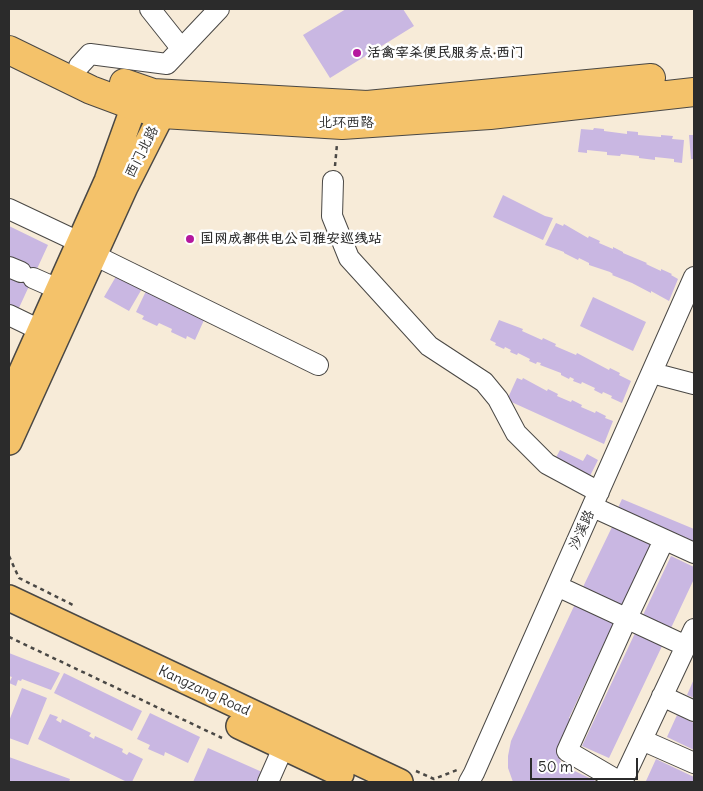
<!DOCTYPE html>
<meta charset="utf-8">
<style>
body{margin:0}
#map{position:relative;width:703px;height:791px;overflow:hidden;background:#f7ebd8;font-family:Delius,sans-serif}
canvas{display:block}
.frame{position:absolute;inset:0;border:10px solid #2b2b2b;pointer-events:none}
.scale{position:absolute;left:530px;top:758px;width:108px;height:22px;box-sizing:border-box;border:2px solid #2b2b2b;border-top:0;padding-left:6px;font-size:15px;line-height:18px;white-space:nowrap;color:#2b2b2b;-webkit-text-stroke:4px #fff;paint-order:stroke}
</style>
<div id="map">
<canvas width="703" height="791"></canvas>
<div class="frame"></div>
<div class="scale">50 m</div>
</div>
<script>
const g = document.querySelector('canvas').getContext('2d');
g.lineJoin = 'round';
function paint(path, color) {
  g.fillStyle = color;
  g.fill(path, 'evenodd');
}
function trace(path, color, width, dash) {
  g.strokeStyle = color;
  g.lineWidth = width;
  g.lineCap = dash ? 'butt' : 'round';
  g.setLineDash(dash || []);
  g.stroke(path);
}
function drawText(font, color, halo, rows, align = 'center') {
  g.font = font + ' Delius,"LXGW WenKai TC",sans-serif';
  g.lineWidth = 5;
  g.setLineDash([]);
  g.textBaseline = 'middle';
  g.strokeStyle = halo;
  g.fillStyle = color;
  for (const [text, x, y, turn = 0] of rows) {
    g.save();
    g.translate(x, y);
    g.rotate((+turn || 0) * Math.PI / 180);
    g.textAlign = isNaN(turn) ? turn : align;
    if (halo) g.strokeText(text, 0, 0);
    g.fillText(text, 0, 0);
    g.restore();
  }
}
paint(new Path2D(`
 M346 9H403L414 26 330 78 303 35Z
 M594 128 604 129V131L627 134V131L638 132V135L661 137V135L673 136 672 139 684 140 682 163 674 162V159L655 157V160L639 158V156L621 154 620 156 607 155V152L587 150V153L578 152 581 129 593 130Z
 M689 135H694V159H691Z
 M503 195 545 216 553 218 543 240 493 217Z
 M556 223 563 226 564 224 588 238 589 236 600 241 599 243 613 249V247L623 252V253L647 263 646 264 661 271V269L672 274 671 275 678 279 669 301 651 291V293L632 283 612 275 613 274 610 272 589 265V263L579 258 578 260 564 253V252L545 245Z
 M9 226 48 245 18 310 9 306V277L25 264 9 256Z
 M118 273 143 287 129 311 104 297Z
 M146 291 205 318 195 340 187 336 186 339 171 332 172 329 159 323 157 326 142 319 144 316 136 312Z
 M593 297 646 322 633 351 580 326Z
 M499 320 523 329 522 331 542 340 543 338 556 344 555 346 576 355 577 353 609 370 610 368 620 373 619 375 631 381 622 403 611 398 612 396 603 392 602 394 594 390 595 388 582 382 581 384 573 381 574 379 570 377 569 379 561 375V373L540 365 541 363 537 362 536 364 529 361 530 359 518 353 517 355 510 352 511 350 505 347 504 349 495 345 496 343 490 340Z
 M517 378 522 380 523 378 547 391 548 389 558 394 557 396 571 402 572 400 582 405 581 407 595 413 596 411 606 416 605 418 613 421 604 444 507 400Z
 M560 450 583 461 587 454 598 460 588 480 553 463Z
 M622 499 694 529V542L617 510Z
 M612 527 651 545 621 607 582 589Z
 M671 556 694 567V579L671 628 643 615Z
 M575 604 614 622 569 718 574 721 558 754 562 765 598 782H513L508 768V756L511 741Z
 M636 631 663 644 609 758 582 746Z
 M9 653 60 673 51 690 22 679 21 681 18 680 16 686 9 683 12 677 9 676Z
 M64 673 142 711 132 731 54 693Z
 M694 679V698L687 695Z
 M22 688 47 698 28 745 9 738V721Z
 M150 713 200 737 188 763 165 752 164 756 148 749 150 745 137 739Z
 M50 714 58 717 56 720 61 723 62 719 91 733 89 736 94 739 95 736 123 749 122 752 127 755 129 752 143 759 132 782H127L38 739Z
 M677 715 694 723V750L667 737Z
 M208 748 262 772 257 782H193Z
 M9 757 70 779 69 782H9Z
 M656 759 694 777V782L646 781Z`), '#c9b7e2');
const minor = new Path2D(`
 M150 9 181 48
 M79 66 90 54 167 64 219 9
 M333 181 332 216 349 258 429 346 484 382 498 399 516 433 547 464 599 492
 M9 209 79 242
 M94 255 318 365
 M9 267 21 272
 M33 278 58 289
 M9 315 40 330
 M652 373 694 384
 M593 507 694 553
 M557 586 686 646
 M662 696 694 711
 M642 740 694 763
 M268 782 283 748
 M469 782 474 773 694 277
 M620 782 567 751 627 618 664 540
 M622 782 694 629`);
const major = new Path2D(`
 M9 400 107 181 134 106 153 93 162 114 125 187 9 442
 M9 598 400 782
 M239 726 341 774`);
const highway = new Path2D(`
 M9 50 91 90 134 106 162 114 342 125 490 115 694 92
 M124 83 153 93 367 105 651 78`);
trace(minor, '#4a4845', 22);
trace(major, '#4a4845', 28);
trace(highway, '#4a4845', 30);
trace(new Path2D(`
 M335 166 337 144
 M9 556 19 578 73 605
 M9 637 222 738
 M416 771 434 779 457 770`), '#4a4845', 2.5, [4, 4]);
trace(minor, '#fff', 20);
trace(major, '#f4c26a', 25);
trace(highway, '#f4c26a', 28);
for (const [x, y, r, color] of [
 [357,53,5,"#b5179e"],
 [190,239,5,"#b5179e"]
]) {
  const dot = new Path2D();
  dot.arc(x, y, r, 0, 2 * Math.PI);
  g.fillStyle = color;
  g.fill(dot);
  trace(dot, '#fff', 2);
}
drawText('bold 14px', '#2b2b2b', '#fff', [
 ["活禽宰杀便民服务点·西门",367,53],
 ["国网成都供电公司雅安巡线站",200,239]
], 'left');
drawText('14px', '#2b2b2b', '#fff', [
 ["北环西路",346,123],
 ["西门北路",142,152,-63],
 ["沙溪路",582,530,-66],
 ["Kangzang Road",204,691,25]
]);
</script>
